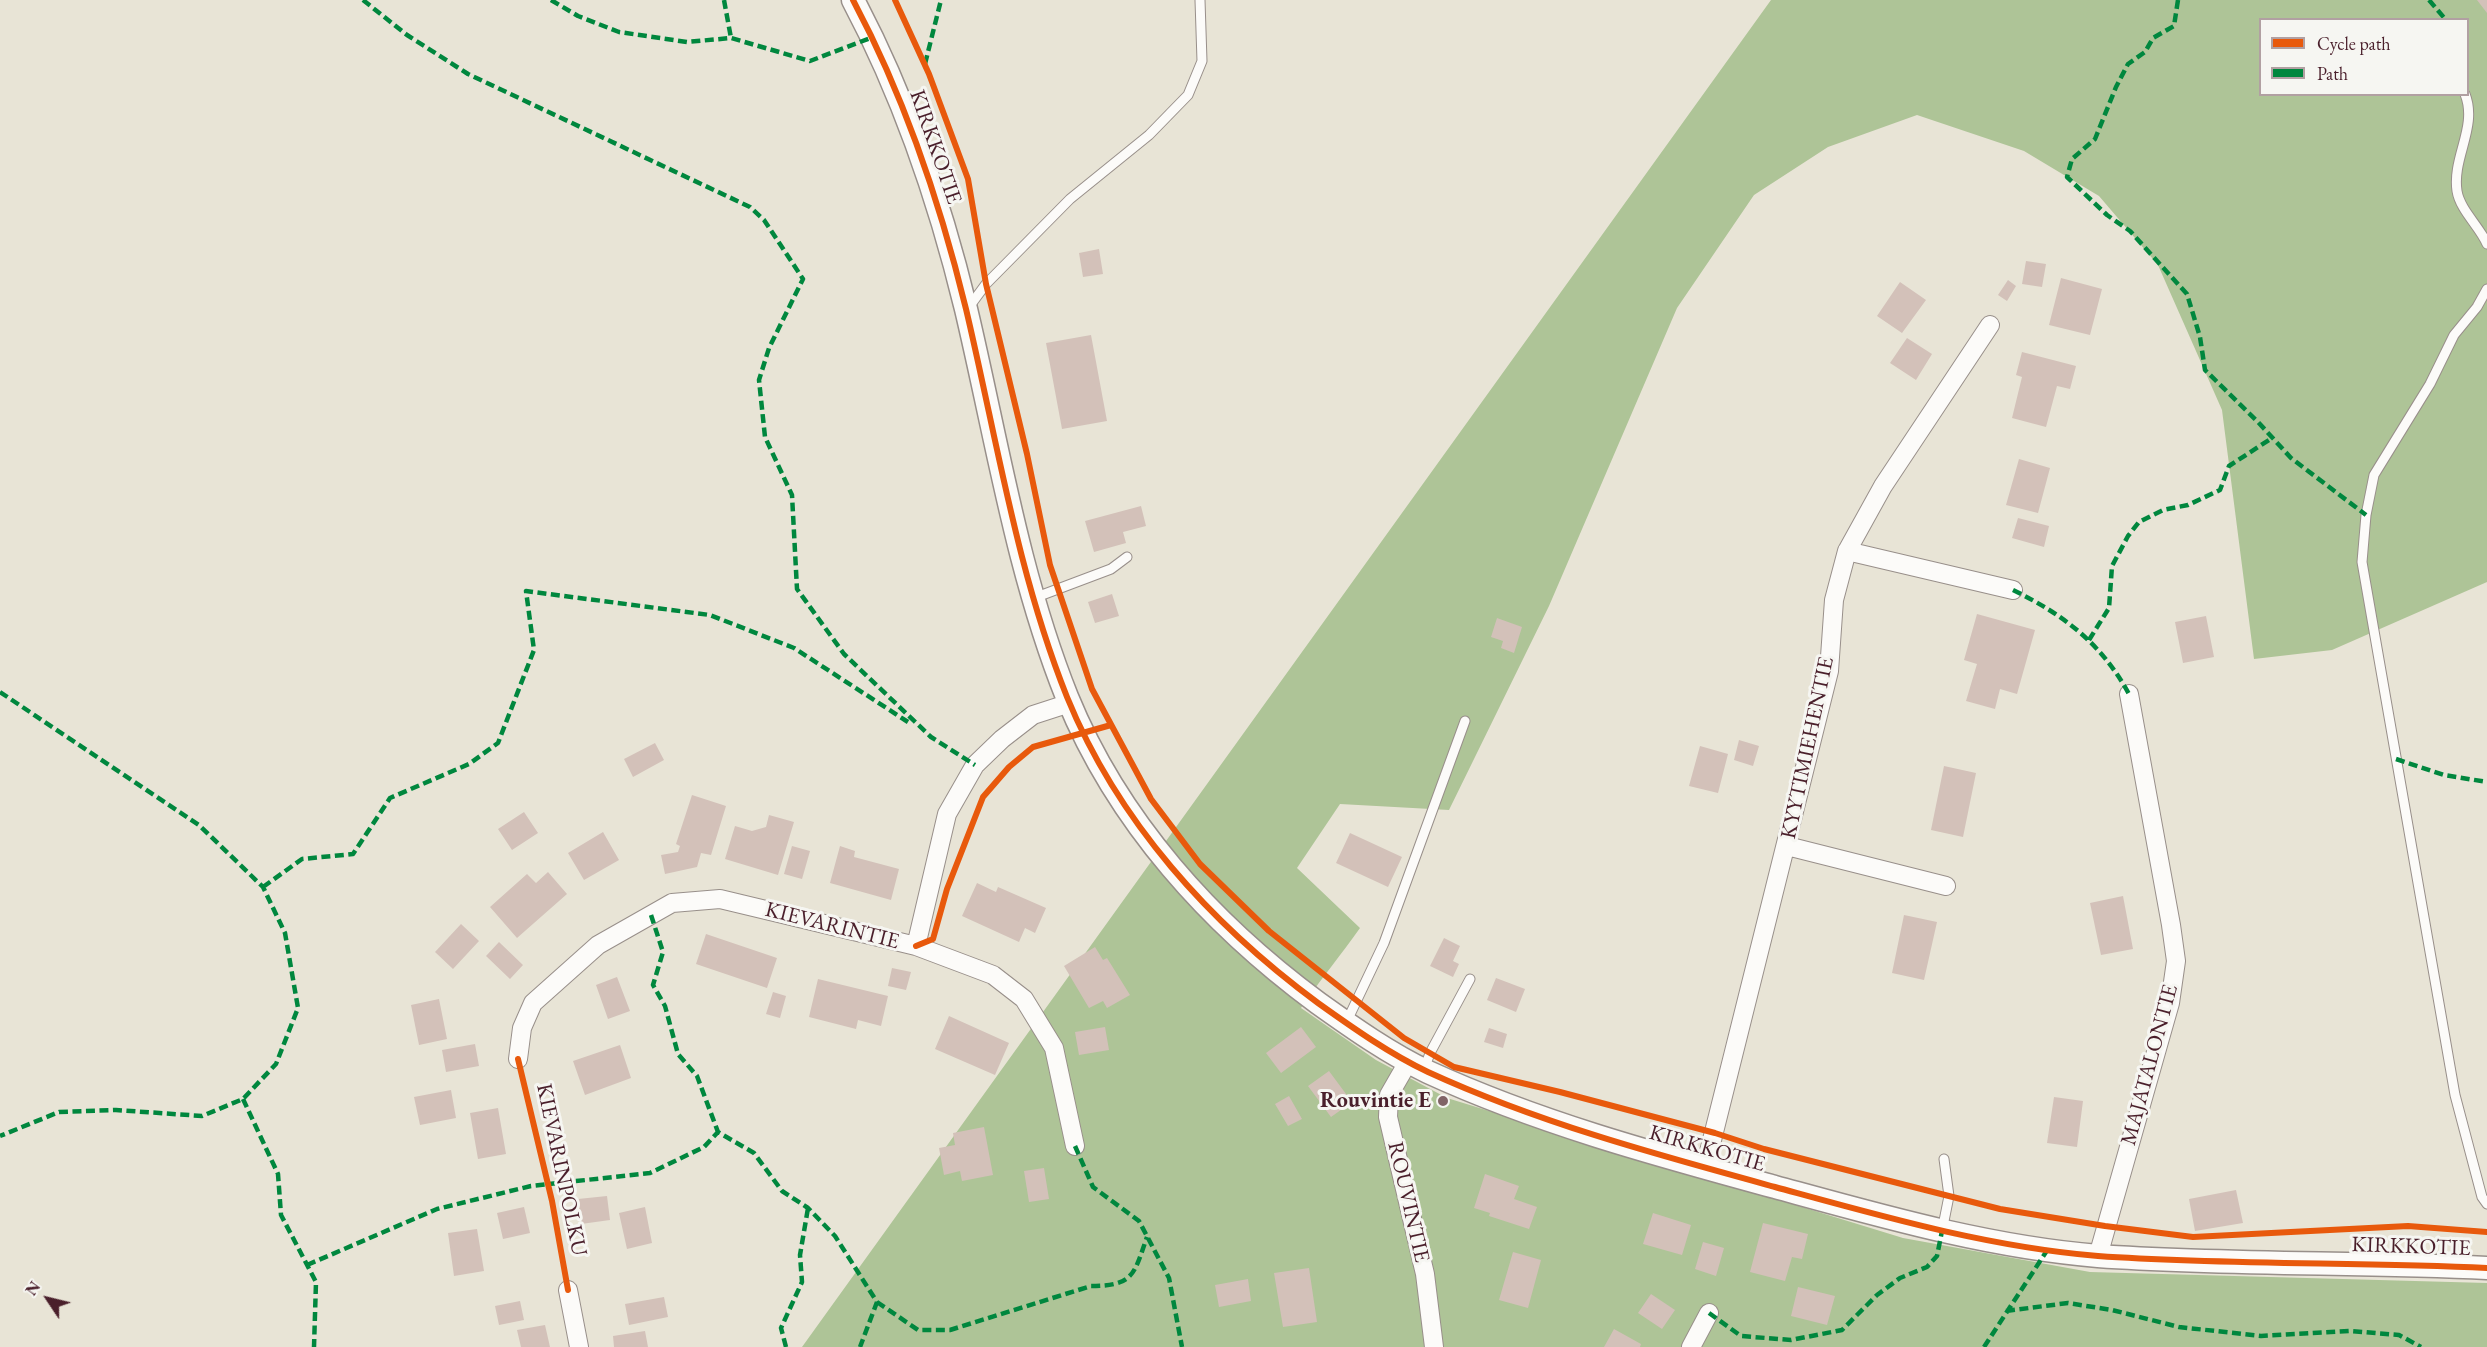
<!DOCTYPE html>
<style>
body{margin:0}
#map{position:relative;width:2487px;height:1347px;overflow:hidden;background:#e8e4d6;font-family:"EB Garamond",serif}
canvas{display:block}
.legend{position:absolute;left:2259px;top:18px;width:210px;height:78px;box-sizing:border-box;background:#f6f6f2;border:2px solid #b1a0a2;margin:0;padding:8px 10px;list-style:none;font-size:18px;color:#4a1f2b}
.legend li{display:flex;align-items:center;gap:12px;height:30px}
.legend b{width:30px;border:2px solid #b1a0a2}
.north{position:absolute;left:18px;top:1269px;width:60px;height:60px;-webkit-text-stroke:4px #f6f6f2;paint-order:stroke;rotate:305deg;font-size:16px;font-weight:700;line-height:24px;text-align:center;color:#4a1f2b}
.north::after{content:'';display:block;margin:auto;width:21px;height:27px;background:#4a1f2b;clip-path:polygon(50% 0,100% 100%,50% 72%,0 100%)}
</style>
<div id="map">
<canvas width="2487" height="1347"></canvas>
<ul class="legend">
<li><b style="height:8px;background:#e8590c"></b>Cycle path</li>
<li><b style="height:8px;background:#00873e"></b>Path</li>
</ul>
<div class="north">N</div>
</div>
<script>
const g = document.querySelector('canvas').getContext('2d');
g.lineJoin = 'round';
function paint(path, color) {
  g.fillStyle = color;
  g.fill(path, 'evenodd');
}
function trace(path, color, width, dash) {
  g.strokeStyle = color;
  g.lineWidth = width;
  g.lineCap = dash ? 'butt' : 'round';
  g.setLineDash(dash || []);
  g.stroke(path);
}
function drawText(font, color, halo, rows, align = 'center') {
  g.font = font + ' "EB Garamond",serif';
  g.lineWidth = 6;
  g.setLineDash([]);
  g.textBaseline = 'middle';
  g.strokeStyle = halo;
  g.fillStyle = color;
  for (const [text, x, y, turn = 0] of rows) {
    g.save();
    g.translate(x, y);
    g.rotate((+turn || 0) * Math.PI / 180);
    g.textAlign = isNaN(turn) ? turn : align;
    if (halo) g.strokeText(text, 0, 0);
    g.fillText(text, 0, 0);
    g.restore();
  }
}
paint(new Path2D(`
 M1771 0H2487V582L2332 650 2254 659 2222 410 2158 265 2099 196 2024 151 1917 115 1828 147 1754 195 1677 308 1549 606 1449 810 1340 804 1297 868 1360 928C1341 955 1320 980 1301 1008L1376 1060 1447 1098 1903 1238 2090 1272 2487 1283V1347H802ZM2260 20H2468V94H2260Z`), '#aec497');
paint(new Path2D(`
 M2477 0H2487V13Z
 M1099 249 1103 274 1083 277 1079 253Z
 M2026 261 2046 264 2042 287 2022 284Z
 M2061 278 2102 289 2090 335 2049 325Z
 M2008 280 2016 286 2007 301 1998 295Z
 M1900 282 1926 300 1902 333 1877 316Z
 M1091 335 1107 421 1062 429 1046 343Z
 M1907 338 1932 354 1916 380 1890 363Z
 M2022 352 2076 366 2070 389 2057 386 2046 427 2012 418 2022 377 2016 375Z
 M2019 459 2050 468 2038 513 2006 505Z
 M1141 506 1146 526 1123 532 1126 543 1094 552 1085 521Z
 M2018 518 2049 526 2044 547 2012 538Z
 M1112 594 1119 616 1095 623 1088 602Z
 M1977 614 2035 630 2017 694 2000 689 1995 709 1966 701 1977 664 1964 660Z
 M2206 616 2214 657 2183 663 2175 622Z
 M1497 618 1522 627 1514 653 1501 648 1503 641 1491 637Z
 M1739 740 1759 746 1753 766 1734 760Z
 M655 743 664 760 633 777 624 759Z
 M1700 746 1728 754 1718 793 1689 786Z
 M1944 766 1976 773 1963 837 1931 830Z
 M692 795 726 806 711 855 701 853 697 867 665 874 661 855 678 852 680 846 676 844Z
 M524 812 538 833 512 850 498 829Z
 M769 815 794 822 778 875 725 859 735 826 752 831 766 827Z
 M603 832 619 860 584 880 568 853Z
 M1350 833 1402 857 1388 887 1336 863Z
 M792 846 810 851 802 879 784 874Z
 M840 846 855 851 854 857 899 869 891 900 830 883Z
 M548 872 567 894 517 938 490 907 527 874 536 883Z
 M977 883 996 892 998 887 1046 908 1035 933 1025 928 1019 942 962 916Z
 M2123 896 2133 949 2101 955 2090 903Z
 M1904 915 1937 922 1924 980 1892 973Z
 M461 924 479 941 453 969 435 952Z
 M706 934 777 958 767 988 696 964Z
 M1444 938 1460 946 1453 961 1459 964 1453 977 1430 966Z
 M499 942 523 965 510 979 486 956Z
 M1095 947 1103 960 1107 958 1130 995 1107 1008 1103 1001 1089 1008 1064 966Z
 M892 968 911 972 906 990 888 986Z
 M617 977 630 1011 608 1019 596 985Z
 M1496 978 1525 989 1516 1012 1487 1000Z
 M818 979 888 996 881 1026 858 1020 856 1029 809 1017Z
 M773 992 786 996 780 1018 766 1014Z
 M439 999 447 1039 419 1045 411 1005Z
 M949 1016 1009 1043 995 1075 935 1049Z
 M1105 1027 1109 1050 1079 1055 1075 1032Z
 M1301 1027 1316 1047 1281 1073 1266 1053Z
 M1489 1028 1507 1034 1503 1048 1484 1042Z
 M475 1044 479 1066 446 1072 442 1050Z
 M620 1045 631 1078 585 1095 573 1061Z
 M1329 1071 1352 1102 1331 1117 1308 1086Z
 M451 1090 456 1118 420 1125 414 1097Z
 M1289 1096 1302 1119 1288 1126 1275 1104Z
 M2054 1097 2083 1101 2077 1147 2047 1143Z
 M498 1108 506 1154 478 1159 470 1113Z
 M984 1127 993 1175 962 1181 960 1171 944 1175 939 1148 955 1145 953 1133Z
 M1044 1168 1049 1199 1029 1202 1024 1171Z
 M1485 1174 1519 1186 1514 1199 1537 1207 1529 1229 1489 1216 1490 1213 1474 1208Z
 M2236 1190 2243 1223 2195 1231 2189 1199Z
 M607 1196 610 1220 581 1224 578 1199Z
 M524 1207 530 1233 503 1239 497 1213Z
 M645 1207 652 1243 627 1249 619 1213Z
 M1653 1213 1691 1225 1682 1255 1643 1244Z
 M1763 1223 1808 1234 1802 1259 1792 1257 1785 1281 1750 1272Z
 M477 1229 484 1271 454 1276 448 1233Z
 M1703 1242 1724 1248 1716 1276 1695 1269Z
 M1513 1252 1541 1260 1528 1308 1499 1300Z
 M1309 1268 1317 1322 1283 1327 1274 1273Z
 M1248 1279 1251 1301 1219 1307 1215 1285Z
 M1798 1287 1835 1296 1827 1325 1791 1316Z
 M1651 1294 1675 1310 1662 1329 1638 1313Z
 M664 1297 668 1317 629 1325 625 1304Z
 M520 1301 524 1320 499 1325 495 1306Z
 M545 1325 550 1347H521L517 1330Z
 M1614 1329 1641 1344 1640 1347H1604Z
 M645 1331 648 1347H614L613 1336Z`), '#d3c1b9');
const service = new Path2D(`
 M2465 94C2478 127 2452 157 2457 191 2460 210 2480 227 2487 244
 M2487 289 2477 307 2454 335 2430 384 2374 475 2366 515 2362 562 2455 1095 2482 1197 2487 1204
 M969 307 986 284 1070 199 1149 135 1188 95 1202 61 1200 0
 M1034 598 1111 569 1127 557
 M1346 1023 1384 943 1465 721
 M1424 1070 1430 1053 1470 979
 M1942 1231 1949 1196 1944 1159`);
const minor = new Path2D(`
 M1847 551 2013 590
 M1787 846 1946 886
 M916 946 947 814 975 765 1002 739 1033 715 1070 703
 M518 1059 522 1028 533 1003 598 945 672 903 720 899 916 946 993 975 1024 999 1054 1048 1075 1146
 M1408 1062 1389 1095 1388 1117 1425 1274 1434 1347
 M1705 1168 1829 671 1834 600 1847 551 1883 486 1990 325
 M2098 1256 2170 1003 2176 961 2171 925 2129 694
 M568 1290 579 1347
 M1691 1347 1709 1313`);
const tertiary = new Path2D(`
 M853 0C905 98 940 202 966 309 997 440 1017 572 1067 697 1118 822 1211 924 1318 1003 1353 1028 1390 1054 1428 1072 1539 1123 1658 1155 1775 1187 1881 1216 1988 1247 2098 1256 2227 1265 2357 1262 2487 1268`);
trace(service, '#988f8a', 11);
trace(minor, '#988f8a', 20);
trace(tertiary, '#988f8a', 25);
trace(service, '#fcfbf9', 9);
trace(minor, '#fcfbf9', 18);
trace(tertiary, '#fcfbf9', 22);
trace(new Path2D(`
 M363 0 407 35 468 74 750 207 764 220 803 279 769 348 759 380 765 437 792 495 797 589 844 654 931 737 975 765
 M551 0 578 16 619 32 687 42 731 38 810 61 873 37
 M724 0 731 38
 M2178 0 2174 26 2153 38 2145 52 2128 64 2116 87 2095 139 2072 159 2067 177 2107 215 2130 231 2187 294 2200 337 2205 370 2258 422 2291 458 2366 515
 M2429 0 2446 20
 M925 64 941 0
 M2013 590C2064 615 2101 643 2129 694
 M2089 640 2109 608 2112 566 2128 536 2139 522 2163 510 2188 505 2220 490 2229 466 2272 438
 M0 692 199 825 263 887 285 933 298 1008 276 1064 243 1099 202 1116 116 1110 59 1112 0 1136
 M2396 759 2444 775 2487 782
 M263 887 302 859 353 854 390 798 469 764 498 743 534 650 526 591 710 615 794 648 908 722
 M651 915 663 952 653 985 665 1006 678 1054 697 1076 718 1132 754 1153 782 1191 808 1208 835 1236 877 1302 860 1347
 M243 1099 278 1174 281 1215 316 1282 314 1347
 M1075 1146 1093 1187 1139 1221 1169 1278 1182 1347
 M307 1265 437 1209 531 1186 650 1173 704 1147 718 1132
 M877 1302 918 1330H950L1091 1286C1134 1286 1134 1274 1147 1237
 M2006 1311 2068 1303 2112 1310 2179 1327 2261 1336 2350 1331 2399 1335 2421 1347
 M1709 1313 1741 1336 1791 1340 1842 1330 1877 1295 1900 1278 1927 1267 1937 1256 1942 1231
 M786 1347 781 1328 802 1282 800 1255 808 1208
 M1984 1347 2048 1249`), '#00873e', 4.5, [9, 4.5]);
trace(new Path2D(`
 M853 0C905 98 940 202 966 309 997 440 1017 572 1067 697 1118 822 1211 924 1318 1003 1353 1028 1390 1054 1428 1072 1539 1123 1658 1155 1775 1187 1881 1216 1988 1247 2098 1256 2227 1265 2357 1262 2487 1268
 M895 0 929 74 968 179 986 284 1027 454 1050 565 1092 689 1151 799 1200 864 1269 931 1404 1038 1454 1067 1560 1092 1715 1133 1764 1149 2000 1209 2105 1226 2193 1237 2408 1226 2487 1232
 M916 946 933 939 947 889 983 797 1009 767 1033 747 1111 725
 M518 1059 552 1201 568 1290`), '#e8590c', 6);
for (const [x, y, r, color] of [
 [1443,1101,6,"#816467"]
]) {
  const dot = new Path2D();
  dot.arc(x, y, r, 0, 2 * Math.PI);
  g.fillStyle = color;
  g.fill(dot);
  trace(dot, '#f6f6f2', 2);
}
drawText('22px', '#4a1f2b', '#f6f6f2', [
 ["KIRKKOTIE",935,147,71],
 ["KYYTIMIEHENTIE",1808,748,-78],
 ["KIEVARINTIE",832,926,14],
 ["MAJATALONTIE",2150,1065,-75],
 ["KIRKKOTIE",1707,1149,16],
 ["KIEVARINPOLKU",561,1170,78],
 ["ROUVINTIE",1408,1202,77],
 ["KIRKKOTIE",2411,1247,2]
]);
drawText('bold 22px', '#4a1f2b', '#f6f6f2', [
 ["Rouvintie E",1431,1101]
], 'right');
</script>
